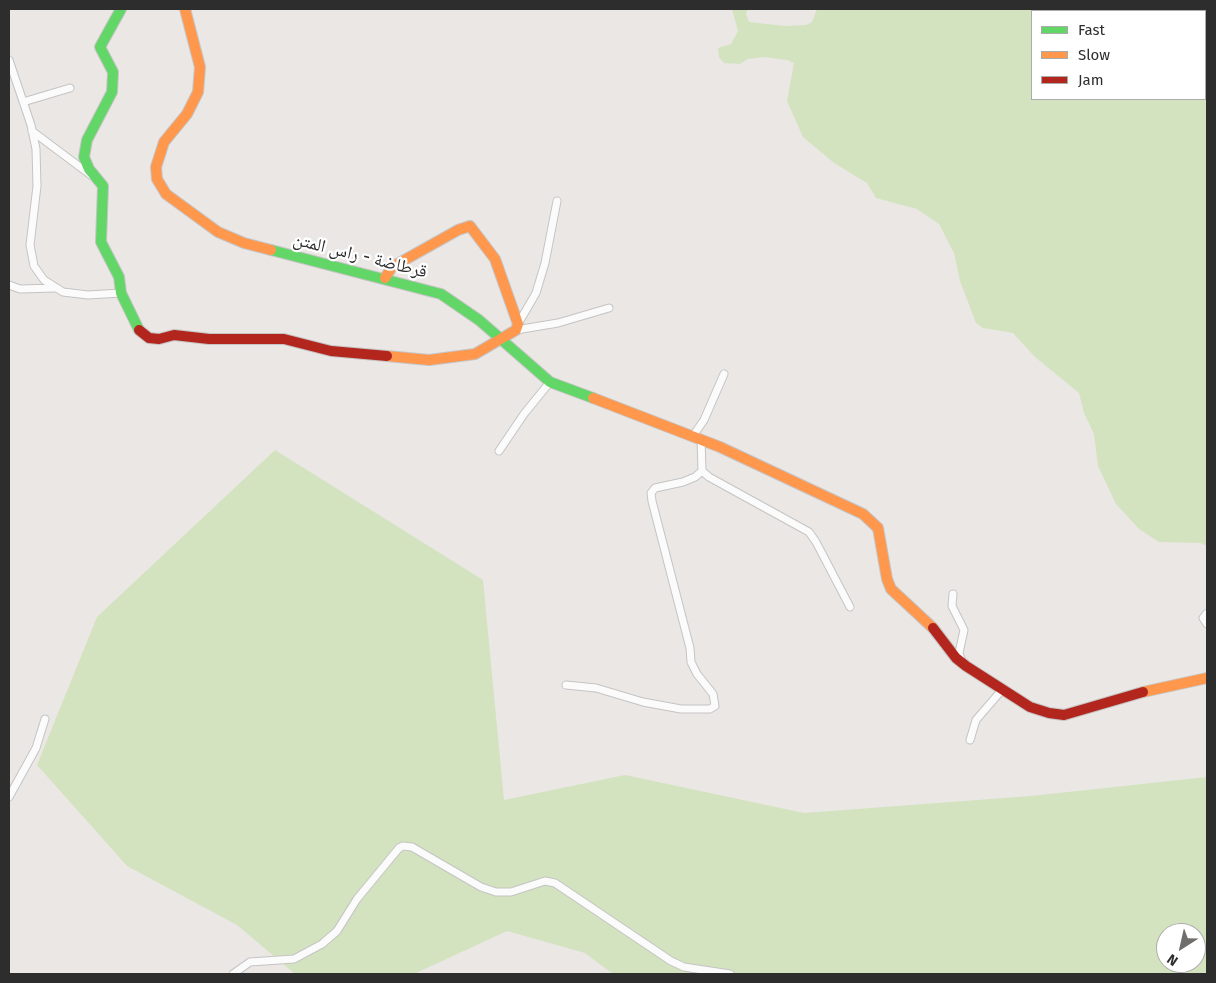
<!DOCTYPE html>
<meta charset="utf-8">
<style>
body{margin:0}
#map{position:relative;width:1216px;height:983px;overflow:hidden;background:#eae7e4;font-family:"Fira Sans",sans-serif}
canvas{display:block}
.frame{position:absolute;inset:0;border:10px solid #2d2d2d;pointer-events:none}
.legend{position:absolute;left:1031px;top:10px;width:175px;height:90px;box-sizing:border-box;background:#fff;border:1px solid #ababab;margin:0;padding:6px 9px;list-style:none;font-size:15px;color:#2d2d2d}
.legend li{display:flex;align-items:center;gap:10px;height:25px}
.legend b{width:25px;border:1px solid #ababab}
.north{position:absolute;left:1156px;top:923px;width:50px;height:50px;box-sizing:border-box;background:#fff;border:1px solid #ababab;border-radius:50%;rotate:215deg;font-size:14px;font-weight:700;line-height:20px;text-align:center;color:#2d2d2d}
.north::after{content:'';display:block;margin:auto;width:18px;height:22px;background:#6f6e6d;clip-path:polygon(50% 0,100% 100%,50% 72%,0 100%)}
</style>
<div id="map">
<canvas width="1216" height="983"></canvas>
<div class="frame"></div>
<ul class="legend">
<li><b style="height:6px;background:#63d668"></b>Fast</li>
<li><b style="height:6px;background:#ff974d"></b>Slow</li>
<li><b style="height:6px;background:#b3261e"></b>Jam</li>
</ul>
<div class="north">N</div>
</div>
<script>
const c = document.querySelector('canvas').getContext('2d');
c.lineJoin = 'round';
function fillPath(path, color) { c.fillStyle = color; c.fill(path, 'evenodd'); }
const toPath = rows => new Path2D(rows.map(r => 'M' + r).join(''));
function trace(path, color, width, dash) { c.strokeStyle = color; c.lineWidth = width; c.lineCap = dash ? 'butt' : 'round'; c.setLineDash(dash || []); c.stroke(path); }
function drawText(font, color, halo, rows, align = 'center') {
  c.font = font + ' "Fira Sans","Noto Naskh Arabic",sans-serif'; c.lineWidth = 4.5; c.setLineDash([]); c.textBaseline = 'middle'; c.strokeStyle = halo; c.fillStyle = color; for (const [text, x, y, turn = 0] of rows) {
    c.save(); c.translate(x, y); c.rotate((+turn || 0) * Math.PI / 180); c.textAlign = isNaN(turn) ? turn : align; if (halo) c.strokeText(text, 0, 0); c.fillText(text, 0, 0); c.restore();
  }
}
fillPath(toPath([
 [732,9,748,9,746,14,749,22,785,26,806,25,812,22,817,9,1207,9,1207,546,1200,543,1159,542,1139,529,1116,504,1098,466,1094,434,1084,413,1079,393,1035,357,1013,333,983,328,976,323,960,281,954,253,939,224,917,209,876,198,867,183,834,163,803,137,787,101,794,63,787,60,763,57,748,59,740,64,724,63,719,57,718,48,731,44,738,31],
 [1205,11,1205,99,1032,99,1032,11],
 [275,450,483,580,504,800,625,775,804,813,1031,796,1207,777,1207,974,613,974,585,953,507,931,414,974,295,974,237,925,127,866,37,765,97,617],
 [1166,933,1196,933,1196,963,1166,963]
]), '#d3e3bf');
const street = toPath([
 [9,60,31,125,36,149,37,186,30,245,34,266,44,280,63,292,88,295,121,293],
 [23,102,70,88],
 [32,131,92,176],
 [9,285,20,289,55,288],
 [518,324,536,293,545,263,557,201],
 [516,330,558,323,609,308],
 [693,436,704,420,724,374],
 [701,439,702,471,709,477,809,532,816,542,850,607],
 [499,451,524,414,550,382],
 [953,594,952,606,964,630,959,653,962,662],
 [1207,613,1203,618,1207,624],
 [566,685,596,688,643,702,681,709,710,709,715,706,713,694,697,674,691,662,690,648,652,501,651,493,655,488,683,482,695,477,702,471],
 [970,740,976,720,1001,691],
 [9,797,36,748,45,719],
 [233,974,250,962,294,959,322,944,337,931,357,899,399,848,403,846,412,847,481,887,496,892,511,892,545,881,555,883,671,961,684,967,730,974]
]);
const fast = toPath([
 [121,9,100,47,113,72,112,92,87,140,84,157,89,169,103,186,101,242,119,277,121,293,139,330],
 [271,250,441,294,479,320,550,382,593,398]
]);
const slow = toPath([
 [185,9,200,67,198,92,187,114,164,142,156,167,157,179,166,194,218,232,244,243,271,250],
 [385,278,392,267,458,230,470,226,495,259,518,324,516,330,475,354,429,360,387,356],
 [593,398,720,447,863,514,878,528,887,579,891,589,933,628],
 [1143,692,1207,678]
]);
const jam = toPath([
 [139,330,149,338,159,339,174,335,209,339,284,339,331,351,387,356],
 [933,628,956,658,966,666,1030,707,1049,713,1064,715,1143,692]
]);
trace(street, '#c5c4c4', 9);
trace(fast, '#c5c4c4', 12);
trace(slow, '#c5c4c4', 12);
trace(jam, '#c5c4c4', 12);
trace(street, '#fcfbfb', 7);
trace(fast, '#63d668', 10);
trace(slow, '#ff974d', 10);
trace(jam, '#b3261e', 10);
drawText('18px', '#2d2d2d', '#fff', [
 ["قرطاضة - راس المتن",360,256,14]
]);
</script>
